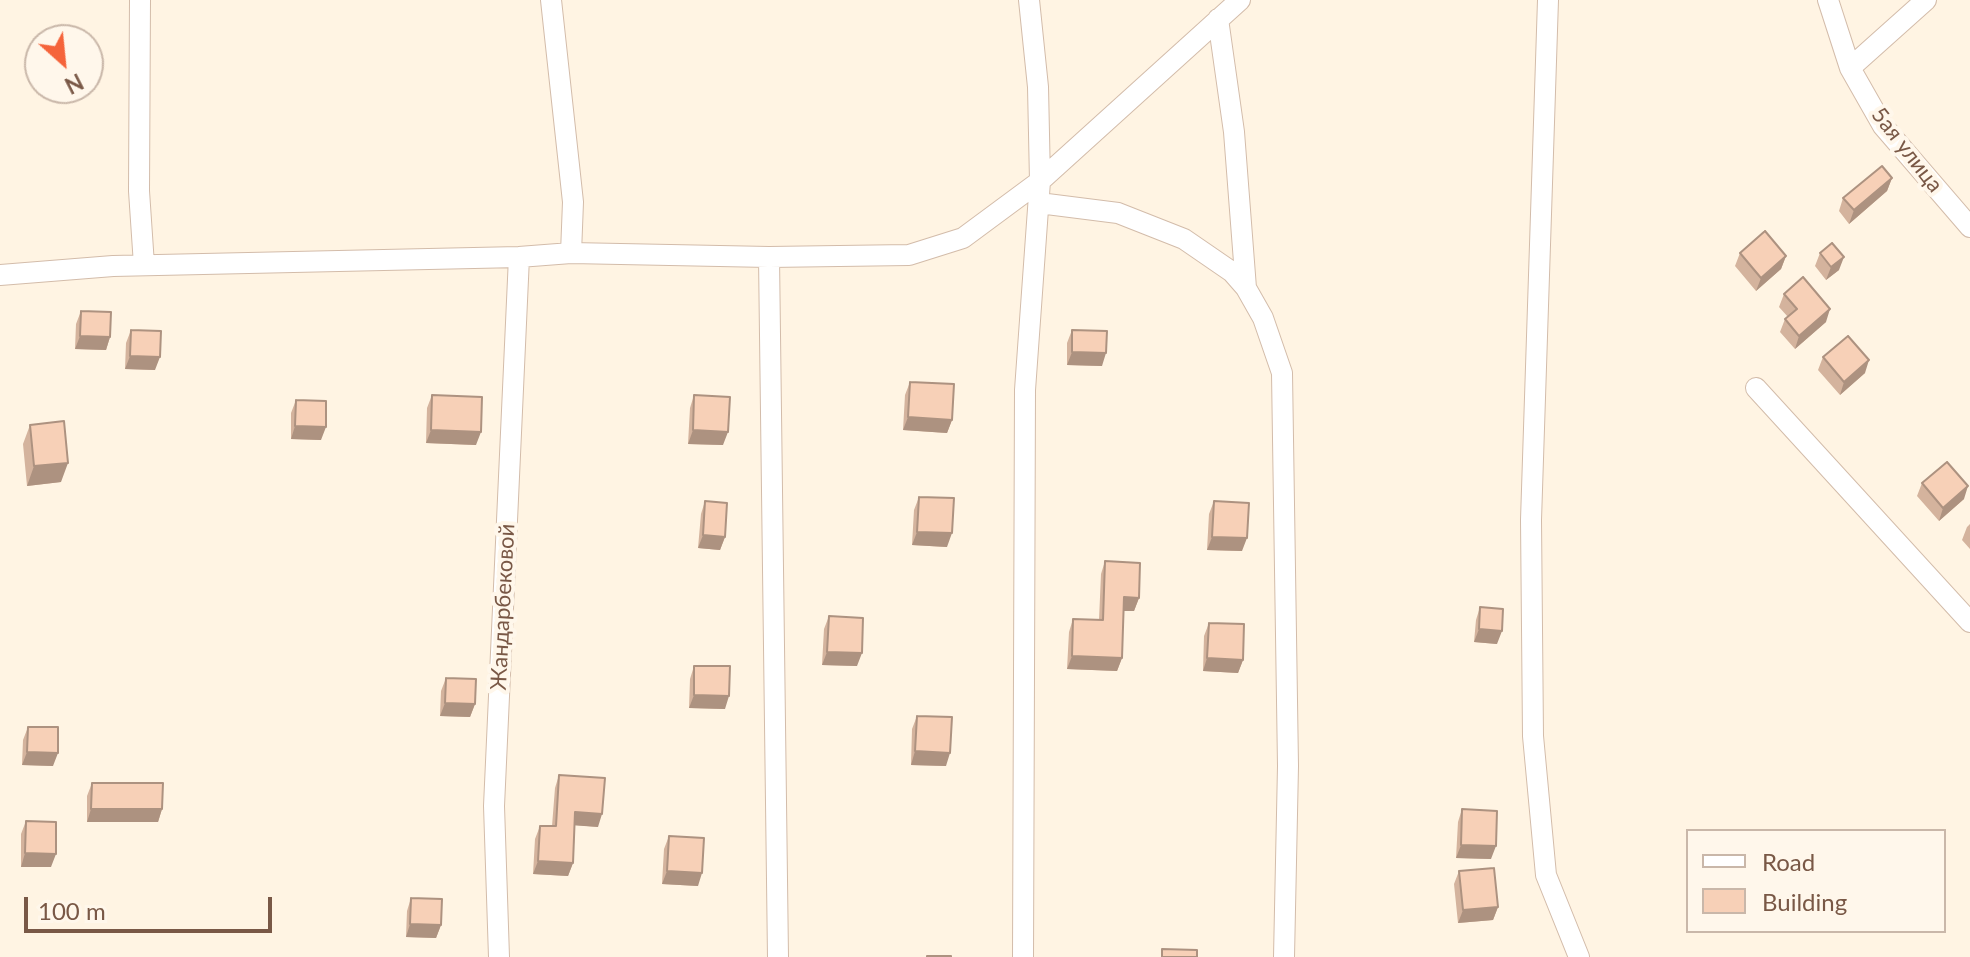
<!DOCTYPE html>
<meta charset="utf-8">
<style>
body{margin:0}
#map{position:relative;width:1970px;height:957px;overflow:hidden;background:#fff4e3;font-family:Lato,sans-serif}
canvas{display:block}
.legend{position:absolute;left:1686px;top:829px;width:260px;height:104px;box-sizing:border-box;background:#fff7eb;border:2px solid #c9b7a9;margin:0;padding:10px 14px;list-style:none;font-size:24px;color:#795846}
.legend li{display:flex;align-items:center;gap:16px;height:40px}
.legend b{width:40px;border:2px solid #c9b7a9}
.north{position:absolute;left:24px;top:24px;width:80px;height:80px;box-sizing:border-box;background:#fff7eb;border:2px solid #c9b7a9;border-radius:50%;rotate:153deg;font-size:22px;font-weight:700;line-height:32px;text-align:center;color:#795846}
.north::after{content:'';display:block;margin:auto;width:28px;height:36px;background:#f5643b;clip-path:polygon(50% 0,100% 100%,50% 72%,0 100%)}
.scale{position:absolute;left:24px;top:897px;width:248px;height:36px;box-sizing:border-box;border:4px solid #795846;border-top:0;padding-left:10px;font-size:24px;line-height:28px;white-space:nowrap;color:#795846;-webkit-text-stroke:6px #fff7eb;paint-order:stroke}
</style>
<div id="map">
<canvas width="1970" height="957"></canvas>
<ul class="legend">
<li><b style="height:10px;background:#fff"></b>Road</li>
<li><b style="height:22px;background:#f7d0b7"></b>Building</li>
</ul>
<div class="north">N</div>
<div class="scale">100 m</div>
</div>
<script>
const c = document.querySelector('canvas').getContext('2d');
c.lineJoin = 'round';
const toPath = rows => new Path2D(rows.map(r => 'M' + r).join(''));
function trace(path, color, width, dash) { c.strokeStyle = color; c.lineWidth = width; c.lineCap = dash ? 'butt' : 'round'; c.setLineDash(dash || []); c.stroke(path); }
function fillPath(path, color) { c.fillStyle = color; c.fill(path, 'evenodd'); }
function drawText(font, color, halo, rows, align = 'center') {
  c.font = font + ' Lato,sans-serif'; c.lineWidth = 8; c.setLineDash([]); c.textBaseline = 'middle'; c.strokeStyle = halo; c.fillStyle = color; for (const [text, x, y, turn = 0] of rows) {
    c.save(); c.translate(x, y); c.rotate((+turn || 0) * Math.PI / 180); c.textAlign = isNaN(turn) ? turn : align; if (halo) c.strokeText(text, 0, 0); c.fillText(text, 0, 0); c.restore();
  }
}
const street = toPath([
 [140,0,139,191,144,265],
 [551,0,573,202,571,253],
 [1548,0,1531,520,1533,736,1546,875,1579,957],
 [1828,0,1850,68,1883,126,1970,227],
 [1218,19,1234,132,1246,288],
 [1850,68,1926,0],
 [1039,203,1118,213,1184,239,1232,272,1246,288,1263,318,1282,373,1288,766,1284,957],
 [769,257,778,957],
 [0,275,113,266,519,257,571,253,769,257,909,255,963,238,1040,181,1240,0],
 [1756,388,1970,622],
 [499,957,494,806,519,257],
 [1023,957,1025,390,1040,181,1038,87,1029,0]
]);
trace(street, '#d3bcaa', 22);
trace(street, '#fff', 20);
fillPath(toPath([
 [1892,178,1887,191,1849,224,1839,211,1843,198],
 [1740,253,1786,256,1781,269,1756,291,1735,266],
 [1820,253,1839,270,1826,280,1815,266],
 [1784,294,1826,322,1795,349,1780,332,1785,319,1788,317,1779,307],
 [81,311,110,337,106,350,75,349,76,324],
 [131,330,155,370,125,369,126,343],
 [1072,330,1102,366,1067,365,1067,343],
 [1823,357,1865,373,1840,395,1818,370],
 [910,382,952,420,947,433,903,430,905,395],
 [432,395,476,445,426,443,427,408],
 [694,395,723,445,688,444,690,408],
 [296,400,321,440,291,439,291,413],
 [30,425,61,482,27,486,23,444],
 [1922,483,1964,499,1939,521,1917,496],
 [919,497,947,547,912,545,914,510],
 [705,501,725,537,720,550,698,548,701,514],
 [1214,501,1242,551,1207,550,1209,514],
 [1970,524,1970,549,1962,540,1967,527],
 [1105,561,1139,598,1134,611,1123,611,1122,658,1117,671,1067,669,1069,632,1073,619,1099,620,1101,574],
 [1480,607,1497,644,1474,642,1476,620],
 [829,616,857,666,822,665,824,629],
 [1209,623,1243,660,1238,673,1203,671,1204,636],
 [694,666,725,709,689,708,690,679],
 [446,678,475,704,470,717,440,716,441,691],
 [917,716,946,766,911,765,912,729],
 [28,727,53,766,22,765,23,740],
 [559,775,598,827,575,825,573,863,568,876,533,874,535,839,540,826,552,826,555,788],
 [92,783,162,809,158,822,87,822,87,796],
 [1462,809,1491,859,1456,858,1458,822],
 [26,821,51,867,21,867,21,834],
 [669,836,698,886,662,884,664,849],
 [1459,871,1498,907,1493,920,1458,923,1454,884],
 [411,898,441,925,436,938,406,937,407,911]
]), '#d4b39d');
fillPath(toPath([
 [1892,178,1887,191,1849,224,1854,210],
 [1786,256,1781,269,1756,291,1761,278],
 [1844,257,1839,270,1826,280,1831,267],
 [1830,309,1826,322,1795,349,1799,336],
 [80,336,110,337,106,350,75,349],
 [1072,352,1106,353,1102,366,1067,365],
 [130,356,160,357,155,370,125,369],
 [1869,360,1865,373,1840,395,1844,382],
 [908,417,952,420,947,433,903,430],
 [295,426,326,427,321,440,291,439],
 [431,430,481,432,476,445,426,443],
 [693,430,728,432,723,445,688,444],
 [68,463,61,482,27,486,34,466],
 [1968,486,1964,499,1939,521,1943,508],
 [917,532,952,533,947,547,912,545],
 [703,535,725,537,720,550,698,548],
 [1212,537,1247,538,1242,551,1207,550],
 [1124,597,1139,598,1134,611,1119,611],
 [1479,629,1502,631,1497,644,1474,642],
 [827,652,862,653,857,666,822,665],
 [1072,656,1122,658,1117,671,1067,669],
 [1207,658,1243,660,1238,673,1203,671],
 [694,695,729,696,725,709,689,708],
 [445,703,475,704,470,717,440,716],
 [915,751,950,753,946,766,911,765],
 [27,752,58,753,53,766,22,765],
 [91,809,162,809,158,822,87,822],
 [575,812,602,814,598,827,570,825],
 [1461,845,1496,846,1491,859,1456,858],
 [25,853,56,854,51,867,21,867],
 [538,861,573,863,568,876,533,874],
 [667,871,702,873,698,886,662,884],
 [1498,907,1493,920,1458,923,1463,910],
 [410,924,441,925,436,938,406,937]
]), '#ad9280');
const building = toPath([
 [1882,166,1892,178,1854,210,1843,198,1882,166],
 [1765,231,1786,256,1761,278,1740,253,1765,231],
 [1832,243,1844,257,1831,267,1820,253,1832,243],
 [1803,277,1830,309,1799,336,1785,319,1797,309,1784,294,1803,277],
 [81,311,111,312,110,337,80,336,81,311],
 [131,330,161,331,160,357,130,356,131,330],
 [1072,330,1107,331,1106,353,1072,352,1072,330],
 [1848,336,1869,360,1844,382,1823,357,1848,336],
 [910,382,954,384,952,420,908,417,910,382],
 [432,395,482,397,481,432,431,430,432,395],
 [694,395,730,397,728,432,693,430,694,395],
 [296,400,326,401,326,427,295,426,296,400],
 [64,421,68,463,34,466,30,425,64,421],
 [1947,462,1968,486,1943,508,1922,483,1947,462],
 [919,497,954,498,952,533,917,532,919,497],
 [705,501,727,503,725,537,703,535,705,501],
 [1214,501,1249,503,1247,538,1212,537,1214,501],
 [1105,561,1140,563,1139,598,1124,597,1122,658,1072,656,1073,619,1103,620,1105,561],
 [1480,607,1503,609,1502,631,1479,629,1480,607],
 [829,616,863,618,862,653,827,652,829,616],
 [1209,623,1244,624,1243,660,1207,658,1209,623],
 [694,666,730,666,729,696,694,695,694,666],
 [446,678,476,679,475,704,445,703,446,678],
 [917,716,952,717,950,753,915,751,917,716],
 [28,727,58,727,58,753,27,752,28,727],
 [559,775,605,778,602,814,575,812,573,863,538,861,540,826,556,826,559,775],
 [92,783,163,783,162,809,91,809,92,783],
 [1462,809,1497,811,1496,846,1461,845,1462,809],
 [26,821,56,822,56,854,25,853,26,821],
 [669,836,704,838,702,873,667,871,669,836],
 [1494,868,1498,907,1463,910,1459,871,1494,868],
 [411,898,442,899,441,925,410,924,411,898],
 [1162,949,1197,950,1197,957,1162,957,1162,949],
 [927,956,951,956,951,957,927,957,927,956]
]);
fillPath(building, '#f7d0b7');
trace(building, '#ad9280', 2);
drawText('22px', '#795846', '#fff7eb', [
 ["5ая улица",1907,150,52],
 ["Жандарбековой",503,607,-87]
]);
</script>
